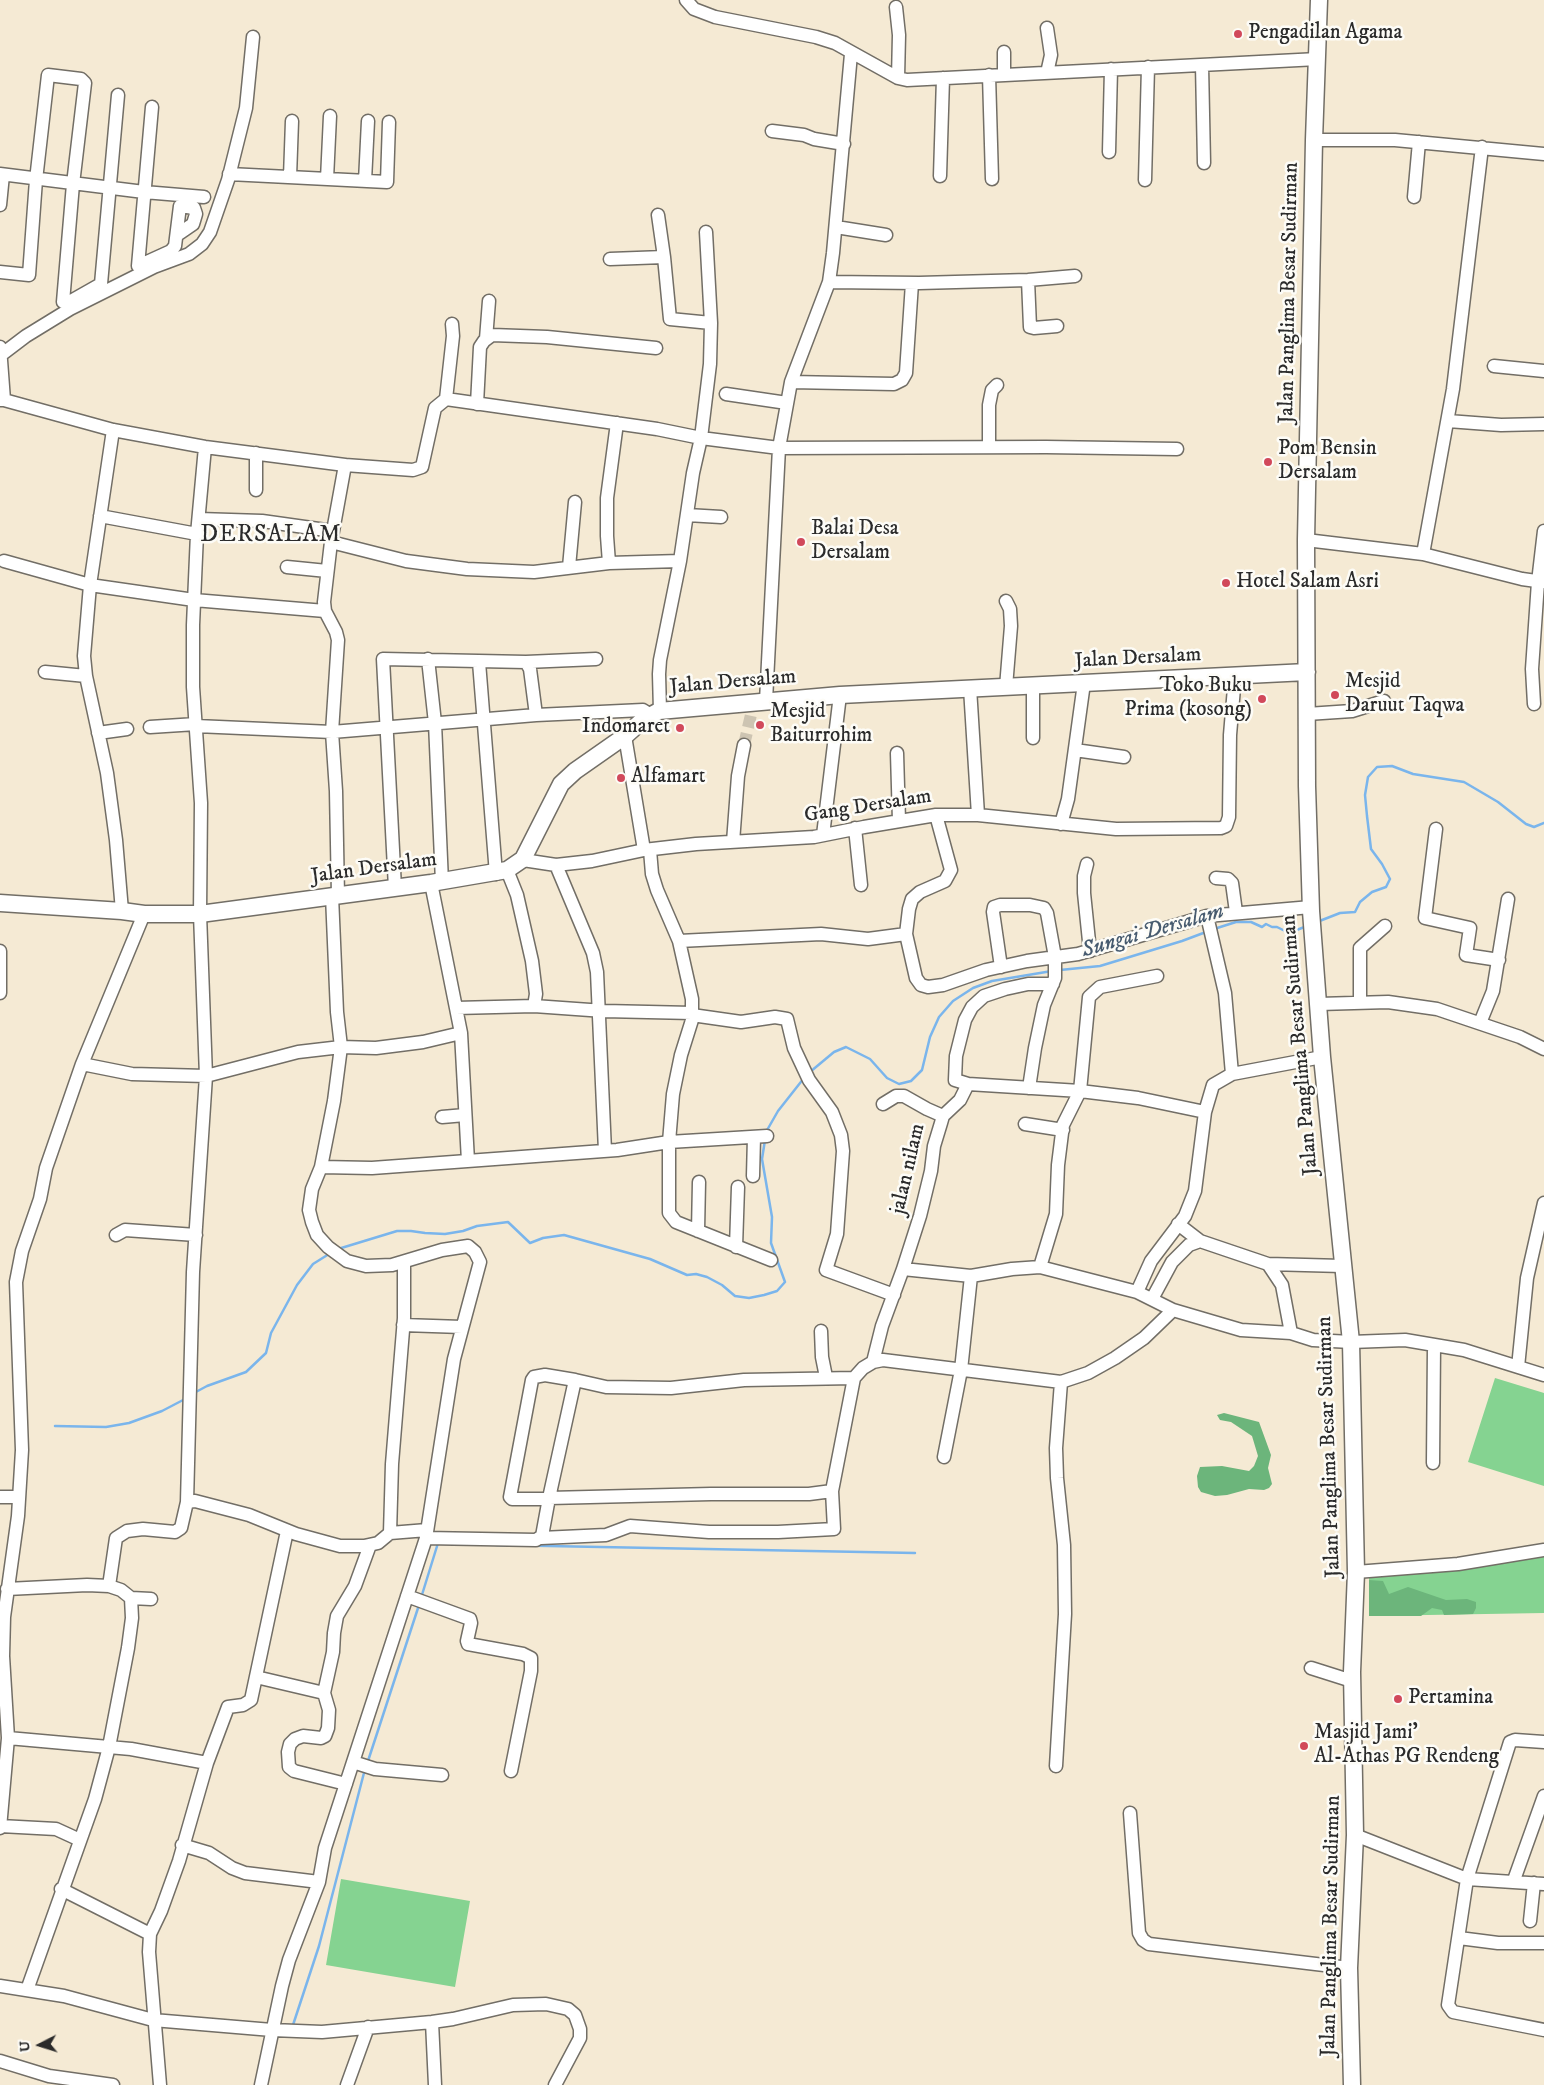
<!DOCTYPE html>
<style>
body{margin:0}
#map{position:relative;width:1544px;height:2085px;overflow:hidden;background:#f5ead4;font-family:"IM FELL DW Pica",serif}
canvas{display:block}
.north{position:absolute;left:15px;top:2020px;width:50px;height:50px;-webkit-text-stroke:4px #fdfcf7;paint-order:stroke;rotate:265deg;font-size:14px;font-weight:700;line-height:20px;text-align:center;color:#2b2b2b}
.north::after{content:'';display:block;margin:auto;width:18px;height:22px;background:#2b2b2b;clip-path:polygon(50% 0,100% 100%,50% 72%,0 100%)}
</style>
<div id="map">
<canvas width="1544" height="2085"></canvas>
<div class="north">U</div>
</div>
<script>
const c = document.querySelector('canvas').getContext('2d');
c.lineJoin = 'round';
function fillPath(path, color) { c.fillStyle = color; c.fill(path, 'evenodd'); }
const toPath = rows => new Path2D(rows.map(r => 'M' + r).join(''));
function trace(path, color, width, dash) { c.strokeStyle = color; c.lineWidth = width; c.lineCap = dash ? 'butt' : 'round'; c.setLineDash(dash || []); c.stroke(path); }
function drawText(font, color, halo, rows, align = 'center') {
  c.font = font + ' "IM FELL DW Pica",serif'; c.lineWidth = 5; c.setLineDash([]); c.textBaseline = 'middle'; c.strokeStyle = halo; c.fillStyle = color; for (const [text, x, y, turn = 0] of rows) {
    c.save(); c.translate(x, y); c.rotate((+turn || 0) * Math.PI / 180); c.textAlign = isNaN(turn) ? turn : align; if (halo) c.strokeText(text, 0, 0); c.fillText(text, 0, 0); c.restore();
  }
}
fillPath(toPath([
 [1495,1378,1544,1393,1544,1486,1468,1462],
 [1544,1550,1544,1613,1369,1616,1369,1571],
 [341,1879,470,1901,455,1987,326,1965]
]), '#85d391');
fillPath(toPath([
 [1224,1413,1259,1422,1271,1455,1268,1468,1272,1484,1269,1488,1264,1490,1249,1489,1227,1495,1215,1496,1201,1492,1198,1487,1197,1476,1200,1467,1222,1466,1249,1471,1254,1466,1258,1456,1252,1436,1231,1422,1220,1420,1217,1415],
 [1369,1580,1383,1581,1389,1594,1408,1587,1446,1600,1467,1599,1476,1602,1476,1608,1473,1614,1444,1615,1442,1610,1432,1608,1421,1616,1369,1616]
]), '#6cb57b');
trace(toPath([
 [1317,922,1340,913,1355,912,1360,902,1372,892,1386,887,1390,879,1382,864,1371,849,1367,816,1365,795,1368,777,1377,767,1392,766,1413,774,1464,782,1498,802,1526,824,1534,827,1544,823],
 [1214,929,1236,922,1251,922,1262,927,1266,924,1272,927,1277,927,1289,933,1307,926],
 [1060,970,1100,966,1182,941,1206,932],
 [810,1072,834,1052,846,1047,870,1059,887,1078,899,1084,911,1081,922,1070,930,1037,939,1017,953,1001,973,988,992,981,1052,971],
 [766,1132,778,1111,804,1078],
 [338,1249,397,1231,411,1231,425,1233,445,1234,463,1231,477,1226,508,1222,530,1243,543,1238,564,1235,650,1259,687,1275,696,1274,707,1277,722,1285,735,1296,749,1298,764,1295,777,1291,785,1282,771,1243,772,1217,762,1159,765,1140],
 [194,1393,207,1386,246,1372,266,1353,271,1333,297,1285,313,1264,329,1254],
 [55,1426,106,1427,129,1423,162,1411,185,1399],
 [496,1545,915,1553],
 [421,1598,438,1543],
 [368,1761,419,1605],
 [293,2025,319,1946,365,1769]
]), '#7ab5ec', 2.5);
trace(toPath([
 [744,745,753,706]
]), '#cdc4b2', 12, [12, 6]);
const minor = toPath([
 [686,0,694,9,715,17,816,37,835,43,898,78,907,80,1318,59],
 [896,7,899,35,898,78],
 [1004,52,1004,75],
 [1202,65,1204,163],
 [1047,73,1051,55,1047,28],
 [989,75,992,179],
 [152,107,138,266,171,251,175,246,180,206,194,208,196,214,193,224,177,235],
 [772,131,804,135,814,139,844,144],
 [1314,140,1395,140,1544,154],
 [1109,152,1111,69],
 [0,174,144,192,204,197],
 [229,174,387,182,389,122],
 [940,176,943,78],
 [290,177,292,121],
 [327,179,330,116],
 [1145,180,1148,67],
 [365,181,368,121],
 [1414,197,1419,142],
 [0,205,3,175],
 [658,215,664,257],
 [836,227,886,235],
 [610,259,664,257,670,319,711,323],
 [0,272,29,275,36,180,48,75,81,79,85,83,73,184,63,302,71,301,101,284,118,95],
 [1028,280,1030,327,1034,328,1057,326],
 [829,282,919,283,1028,280,1075,276],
 [486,339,489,301],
 [0,347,4,400,0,400],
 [1,355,26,336,70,309,154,267,189,254,202,244,210,232,228,180,246,108,253,37],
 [1494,366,1544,371],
 [791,382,894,384,902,380,906,373,912,283],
 [726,394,787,403],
 [446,399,453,336,452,324],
 [4,400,113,430,205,447,345,465,413,470,422,467,435,408,446,399,657,429,701,438,779,448,1046,447,1177,449],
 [477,404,480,347,484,341,492,335,547,337,656,348],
 [1448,421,1501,425,1544,424],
 [113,430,90,585,84,656,86,676,107,773,116,840,122,911],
 [989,447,989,405,992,390,997,385],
 [256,490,256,453],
 [687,515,721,517],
 [100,516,197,534],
 [199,519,262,521,333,531],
 [1306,540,1423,554,1522,579,1544,582],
 [331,542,406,561,467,569,534,572,609,563,680,561],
 [1423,554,1453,389,1482,147],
 [4,561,90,585,194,600,325,611],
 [609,563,607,536,607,498,617,423],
 [287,567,327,571],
 [569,567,575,502],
 [428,659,435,723,442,882],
 [479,662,496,874],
 [526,662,596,659],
 [45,672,86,676],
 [1006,687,1011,626,1010,609,1006,601],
 [970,688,978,815],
 [766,701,779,448,791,382,829,282,833,253,851,54],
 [1534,704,1532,669,1538,582,1544,531],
 [660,711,659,674,660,660,680,561,693,473,701,438,710,364,711,323,706,232],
 [1307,714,1352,711,1384,701],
 [196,726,332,732,536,715,643,710,651,715],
 [150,727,196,724],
 [98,733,127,729],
 [625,736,644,850],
 [1033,738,1033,685],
 [1075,750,1124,757],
 [897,753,899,821],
 [936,815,951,870,945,881,920,892,912,899,909,909,906,934,916,978,921,985,928,987,943,985,986,970,1027,961,1078,954,1207,916,1311,907],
 [1061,824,1068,799,1084,683],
 [855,828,861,885],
 [1436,829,1425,918,1470,928,1466,955,1499,960],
 [823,835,840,695],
 [733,842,738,776,744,745],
 [523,860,556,865,592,861,644,850,696,844,814,837,864,827,936,815,978,815,1116,829,1221,828,1226,826,1229,817,1230,735,1235,676],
 [1087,864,1084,876,1084,893,1090,951],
 [556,865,593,953,597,972,605,1151],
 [1216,878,1228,879,1232,883,1236,912],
 [395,888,383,659,526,662,530,669,536,715],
 [332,896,337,1012,341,1047,334,1101,321,1167,312,1189,309,1210,312,1222,317,1235,328,1247,347,1261,366,1266,392,1265,442,1250,468,1246,475,1252,480,1262,454,1359,426,1538],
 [338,896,336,791,332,732,338,640,336,632,325,611,324,602,331,542,345,465],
 [1207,916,1225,993,1232,1074],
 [679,941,821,934,868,939,906,934],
 [0,951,0,993],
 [1001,967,993,912,994,907,1000,905,1030,905,1044,908,1047,913,1055,957,1055,978,1044,1005,1035,1048,1029,1088],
 [1360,1002,1360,948,1385,926],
 [1319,1004,1388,1002,1437,1009,1520,1037,1544,1049],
 [534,1006,604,1011,692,1013],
 [456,1008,534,1006,536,994,532,961,517,895,507,870],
 [692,1015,741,1022,775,1017,787,1019,794,1048,809,1080,832,1112,841,1135,843,1151,837,1234,826,1270,894,1295],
 [1480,1023,1493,991,1508,899],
 [461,1033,468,1161],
 [82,1064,132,1074,206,1076,298,1052,341,1047,376,1048,423,1042,461,1033,431,883],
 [968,1084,1080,1091,1138,1098,1205,1112],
 [883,1104,896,1096,904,1096,927,1109,943,1116],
 [442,1117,465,1115],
 [1025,1124,1063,1130],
 [767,1136,669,1142,669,1213,676,1222,771,1260],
 [321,1167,372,1168,617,1150,669,1142,673,1094,681,1055,692,1020,692,999,679,941,657,890,652,874,650,850],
 [753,1176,754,1137],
 [1178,1224,1200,1241],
 [698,1231,699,1182],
 [116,1235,125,1230,196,1235],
 [736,1247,738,1187],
 [1268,1264,1282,1285,1291,1333],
 [1040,1267,1056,1214,1058,1165,1063,1125,1080,1091,1089,997,1100,987,1157,976],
 [903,1269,920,1216,931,1171,934,1146,941,1123,943,1116,960,1100,968,1084,955,1080,956,1056,965,1020,972,1007,984,996,1005,989,1028,984,1053,984],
 [1152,1299,1172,1262,1189,1245,1200,1241,1268,1264,1342,1266],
 [1173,1310,1137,1292,1151,1261,1185,1216,1195,1191,1205,1112,1213,1085,1232,1074,1322,1057],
 [403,1325,462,1327],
 [821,1331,822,1357,826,1377],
 [873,1362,882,1326,903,1269,971,1276,1012,1269,1040,1267,1137,1292],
 [1518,1367,1527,1278,1544,1203],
 [944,1457,961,1370,971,1276],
 [1433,1463,1434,1346],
 [0,1497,19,1497],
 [549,1498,575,1380,606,1387,671,1388,744,1380,854,1378],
 [549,1499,512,1499,510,1497,532,1380,534,1377,545,1375,575,1380],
 [187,1502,193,1272,206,1076,200,914,201,803,193,687,193,625,197,534,205,447],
 [390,1533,392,1464,404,1318,404,1262],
 [541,1538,606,1535,630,1526,709,1532,778,1532,834,1529,832,1491],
 [1356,1572,1458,1564,1544,1550],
 [109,1586,116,1538,127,1531,143,1529,175,1532,181,1528,187,1502,195,1501,249,1515,296,1534,340,1546,364,1546,378,1543,390,1533,427,1530],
 [7,1589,87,1585,109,1586,121,1590,131,1598,132,1618,128,1648,109,1747,95,1799,27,1990],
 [407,1596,470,1619,471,1623,467,1641,468,1644,523,1654,531,1658,531,1671,511,1771],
 [131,1598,151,1599],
 [1311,1668,1352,1681],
 [256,1677,324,1693,329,1710,328,1728,325,1736,321,1738,303,1736,295,1739,290,1744,288,1752,289,1767,294,1771,346,1784],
 [324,1693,333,1652,334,1633,337,1616,355,1586,370,1545],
 [8,1738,131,1749,207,1763],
 [1544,1742,1515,1740,1510,1742,1467,1879,1448,2005,1453,2012,1544,2030],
 [353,1762,375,1769,442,1775],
 [1056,1766,1065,1614,1064,1545,1057,1478,1056,1448,1061,1382],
 [1130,1813,1139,1933,1143,1940,1149,1944,1349,1968],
 [0,1826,56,1829,80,1840],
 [0,1828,8,1738,3,1656,4,1617,18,1516,22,1450,16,1282,22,1251,40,1199,46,1168,82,1064,144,914],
 [1355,1835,1467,1879,1544,1884],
 [182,1845,209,1853,232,1868,245,1873,319,1882],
 [1514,1880,1544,1796],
 [61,1889,150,1934],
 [1530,1921,1534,1883],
 [1459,1938,1498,1943,1544,1943],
 [0,1986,64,1996,153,2020,272,2030,322,2032,432,2022,453,2019,513,2005,546,2004,568,2009,575,2015,580,2029,580,2038,555,2085],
 [432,2022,435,2085],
 [0,2061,49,2076,113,2085],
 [160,2085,149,1952,150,1934,161,1911,179,1861,207,1763,228,1707,243,1705,251,1700,287,1531],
 [261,2085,282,1986,289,1960,319,1882,325,1848,426,1538,536,1540,542,1536,549,1498,711,1494,809,1494,832,1491,854,1378,863,1368,873,1362,883,1360,1061,1382,1088,1373,1115,1358,1144,1338,1173,1310,1241,1330,1291,1333,1313,1340,1351,1342,1405,1340,1464,1350,1544,1375],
 [347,2085,368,2027]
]);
const major = toPath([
 [1319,0,1314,140,1306,540,1307,786,1311,911,1322,1057,1351,1342,1356,1572,1352,1672,1355,1835,1349,1968,1352,2085],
 [0,903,122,911,144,914,200,914,431,883,507,870,523,859,561,784,575,771,625,736,644,719,659,711,840,695,1307,672]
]);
trace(minor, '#726e66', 15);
trace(major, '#726e66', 19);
trace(minor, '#fff', 12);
trace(major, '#fff', 16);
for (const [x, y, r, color] of [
 [1238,34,5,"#d1495b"],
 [1268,462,5,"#d1495b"],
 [801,542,5,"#d1495b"],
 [1226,583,5,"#d1495b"],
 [1335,695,5,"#d1495b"],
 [1262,699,5,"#d1495b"],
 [760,725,5,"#d1495b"],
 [680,728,5,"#d1495b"],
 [621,778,5,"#d1495b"],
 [1398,1699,5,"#d1495b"],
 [1304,1746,5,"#d1495b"]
]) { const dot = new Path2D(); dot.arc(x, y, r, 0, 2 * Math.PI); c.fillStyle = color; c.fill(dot); trace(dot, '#fdfcf7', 2); }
drawText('21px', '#2b2b2b', '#fdfcf7', [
 ["Pengadilan Agama",1248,34],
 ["Pom Bensin",1278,450],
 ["Dersalam",1278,474],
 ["Balai Desa",811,530],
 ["Dersalam",811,554],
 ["Hotel Salam Asri",1236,583],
 ["Mesjid",1345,683],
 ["Daruut Taqwa",1345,707],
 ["Toko Buku",1252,687,"right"],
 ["Prima (kosong)",1252,711,"right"],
 ["Mesjid",770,713],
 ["Baiturrohim",770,737],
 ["Indomaret",670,728,"right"],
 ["Alfamart",631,778],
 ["Pertamina",1408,1699],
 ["Masjid Jami'",1314,1734],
 ["Al-Athas PG Rendeng",1314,1758]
], 'left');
drawText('21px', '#2b2b2b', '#fdfcf7', [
 ["Jalan Panglima Besar Sudirman",1290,293,-89],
 ["Jalan Dersalam",1138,659,-3],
 ["Jalan Dersalam",733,683,-5],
 ["Gang Dersalam",868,807,-9],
 ["Jalan Dersalam",374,869,-8],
 ["Jalan Panglima Besar Sudirman",1301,1045,-95],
 ["jalan nilam",909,1169,-77],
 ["Jalan Panglima Besar Sudirman",1330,1447,-92],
 ["Jalan Panglima Besar Sudirman",1332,1926,-89]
]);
drawText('italic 22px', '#475b6f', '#fdfcf7', [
 ["Sungai Dersalam",1153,932,-16]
]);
c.letterSpacing = '1px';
drawText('24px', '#2b2b2b', '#fdfcf7', [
 ["DERSALAM",271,536]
]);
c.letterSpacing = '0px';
</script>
